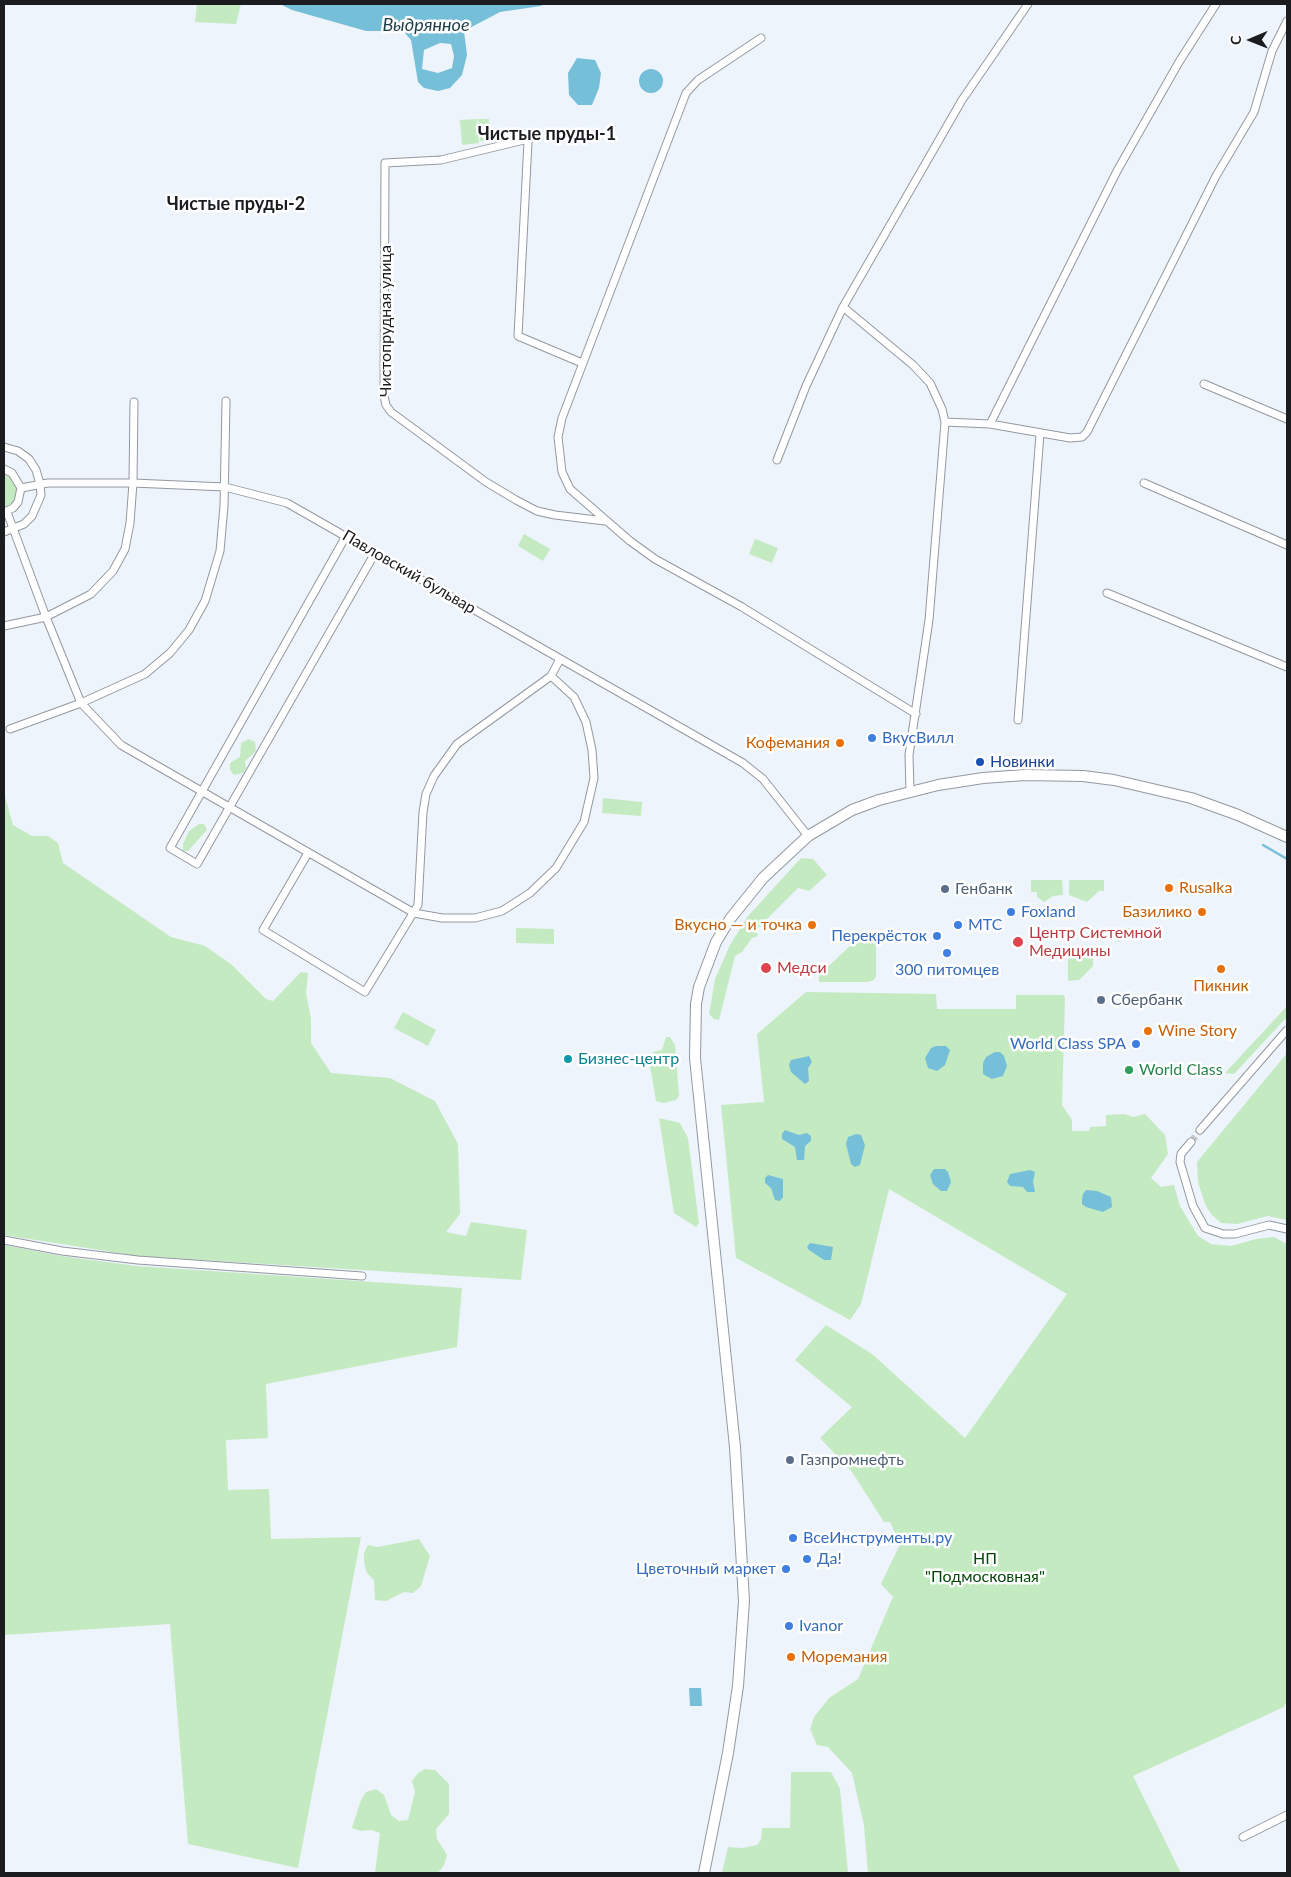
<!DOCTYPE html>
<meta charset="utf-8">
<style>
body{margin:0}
#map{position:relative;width:1291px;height:1877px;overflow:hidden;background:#eef4fc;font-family:Lato,sans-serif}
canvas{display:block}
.frame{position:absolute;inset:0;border:5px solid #1a1c1f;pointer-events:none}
.north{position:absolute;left:1226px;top:15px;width:50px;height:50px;-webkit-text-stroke:4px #fff;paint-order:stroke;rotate:269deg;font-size:14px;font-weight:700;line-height:20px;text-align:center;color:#1a1c1f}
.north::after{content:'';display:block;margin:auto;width:18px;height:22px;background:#1a1c1f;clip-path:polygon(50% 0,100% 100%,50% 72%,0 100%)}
</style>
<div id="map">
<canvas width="1291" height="1877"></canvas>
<div class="frame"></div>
<div class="north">С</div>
</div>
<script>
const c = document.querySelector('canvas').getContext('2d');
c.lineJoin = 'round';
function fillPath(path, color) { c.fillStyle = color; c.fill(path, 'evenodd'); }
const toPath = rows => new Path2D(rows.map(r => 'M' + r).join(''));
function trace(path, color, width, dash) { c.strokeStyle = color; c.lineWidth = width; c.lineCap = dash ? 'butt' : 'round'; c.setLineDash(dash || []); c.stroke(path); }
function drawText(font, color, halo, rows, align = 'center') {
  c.font = font + ' Lato,sans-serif'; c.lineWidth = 5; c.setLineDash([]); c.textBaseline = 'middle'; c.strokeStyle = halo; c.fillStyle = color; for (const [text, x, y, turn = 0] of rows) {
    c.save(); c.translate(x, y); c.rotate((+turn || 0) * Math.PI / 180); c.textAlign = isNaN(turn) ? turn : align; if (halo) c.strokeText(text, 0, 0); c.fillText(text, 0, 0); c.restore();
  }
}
fillPath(toPath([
 [197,4,241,4,236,24,195,22],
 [477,119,479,143,462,145,460,120],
 [489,119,490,140,480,141,478,119],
 [4,473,13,478,17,492,14,501,4,508],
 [524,534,550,549,543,561,518,546],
 [755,539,778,548,772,563,749,554],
 [249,739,255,742,256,751,245,761,246,768,243,773,234,775,230,770,230,763,240,757,241,743],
 [4,793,13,825,32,836,48,836,58,843,63,863,171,937,205,946,232,965,266,999,273,1001,301,972,308,973,306,993,311,1019,311,1043,331,1073,390,1078,435,1101,458,1144,460,1214,446,1232,466,1236,471,1222,527,1230,521,1280,138,1256,4,1235],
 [603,798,642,802,641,816,602,813],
 [199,824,204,824,207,830,188,851,183,851,183,844,189,831],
 [801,858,813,859,827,875,809,891,798,888,756,930,758,936,752,938,742,952,735,956,719,1020,714,1019,709,1014,715,979,730,945,748,916],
 [1031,880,1062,880,1063,895,1053,896,1044,902,1037,897,1037,892,1031,892],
 [1069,880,1104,880,1104,891,1099,891,1087,902,1069,895],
 [516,928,554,929,554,944,516,943],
 [1111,928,1134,928,1119,942,1113,938],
 [865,932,872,934,876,941,876,976,874,980,868,982,819,982,819,975],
 [1088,952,1093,959,1093,966,1079,980,1068,981,1068,959,1079,957],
 [806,992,936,994,937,1009,1016,1009,1016,995,1063,995,1065,998,1062,1105,1072,1120,1072,1131,1089,1131,1090,1127,1106,1126,1106,1115,1125,1114,1133,1117,1145,1114,1165,1135,1168,1154,1151,1178,1161,1187,1174,1185,1180,1206,1198,1236,1211,1244,1231,1246,1256,1239,1274,1237,1287,1244,1287,1700,1284,1707,1133,1776,1181,1873,868,1873,864,1825,852,1773,828,1747,817,1745,810,1729,814,1717,829,1698,858,1679,893,1597,881,1584,900,1544,890,1522,884,1522,852,1472,820,1438,852,1407,795,1360,826,1325,872,1354,965,1438,1067,1294,889,1189,861,1304,850,1320,736,1258,721,1105,764,1102,757,1034],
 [1287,1006,1287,1017,1234,1074,1225,1073],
 [403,1012,436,1030,428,1046,394,1028],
 [666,1037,670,1037,675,1045,679,1096,676,1100,663,1103,656,1101,650,1066,653,1052,662,1050],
 [1287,1053,1287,1220,1268,1216,1237,1224,1221,1223,1211,1214,1205,1204,1198,1182,1197,1162],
 [659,1118,680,1123,688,1138,699,1223,696,1227,674,1213],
 [4,1245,61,1256,137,1266,462,1288,457,1347,266,1384,268,1438,226,1440,228,1490,269,1489,271,1539,361,1537,298,1868,188,1844,170,1624,4,1635],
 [419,1539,430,1556,421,1586,413,1593,404,1592,386,1601,375,1600,374,1580,367,1573,364,1563,364,1553,368,1545,378,1547],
 [425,1769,435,1770,449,1784,449,1814,436,1829,437,1839,447,1855,444,1865,438,1873,375,1873,380,1833,371,1830,361,1831,352,1828,361,1800,366,1792,376,1789,384,1795,391,1815,399,1821,408,1820,415,1792,412,1781,418,1773],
 [791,1772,831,1772,840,1789,848,1873,722,1873,728,1847,743,1848,757,1845,761,1840,762,1828,790,1828]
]), '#c4eac2');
fillPath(toPath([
 [280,4,543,4,541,6,500,12,464,31,467,55,462,75,450,88,438,91,424,88,418,82,411,40,403,31,366,31,292,10],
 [440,43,451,44,454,56,452,68,438,73,422,69,424,50],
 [577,58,595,60,601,73,599,88,592,105,578,105,569,95,568,73],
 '639 81a12 12 0 1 1 24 0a12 12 0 1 1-24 0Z',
 [936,1046,946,1046,950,1050,945,1065,937,1071,928,1068,925,1058,931,1048],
 [995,1052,1000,1052,1004,1056,1007,1066,1003,1076,992,1079,983,1074,983,1063,986,1057],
 [809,1056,812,1062,808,1068,809,1081,805,1084,791,1072,789,1065,791,1060],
 [785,1130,799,1135,807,1133,811,1136,811,1141,805,1146,804,1160,797,1160,795,1147,782,1139,782,1134],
 [856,1134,861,1135,865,1145,860,1165,855,1167,851,1164,846,1144,848,1137],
 [934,1169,945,1169,948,1172,951,1182,947,1191,941,1191,933,1184,930,1175],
 [1030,1170,1035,1172,1033,1182,1035,1192,1027,1192,1023,1187,1010,1186,1007,1182,1010,1174],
 [768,1175,783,1179,783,1197,780,1201,775,1200,771,1188,765,1183,765,1178],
 [1086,1190,1097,1191,1111,1197,1112,1207,1103,1212,1086,1207,1082,1204,1082,1199,1083,1194],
 [810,1243,833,1247,831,1260,824,1260,809,1250,807,1247],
 [689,1688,701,1688,702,1706,690,1706]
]), '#76bfd8');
trace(toPath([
 [1263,845,1287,859]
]), '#76bfd8', 2.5);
trace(toPath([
 [1191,1142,1200,1130]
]), '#c4c9d0', 7, [7, 3.5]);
const minor = toPath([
 [761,38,698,80,686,93,562,418,558,437,562,472,570,489,630,541,655,559,742,607,916,714],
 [582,363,518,336,528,142,524,140,441,160,385,163,384,396,386,405,391,412,486,482,516,500,537,511,555,515,605,521],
 [1204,384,1287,419],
 [945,422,990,424,1070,438,1082,437,1087,432,1216,176,1254,112,1272,51,1287,21],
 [990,424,1117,171,1179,62,1216,4],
 [4,447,18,451,29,459,36,470,40,484,41,495,32,516,24,524,4,532],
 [777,460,806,386,843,307],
 [4,469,12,473,21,488,18,502,13,508,4,512],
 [1144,483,1287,545],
 [21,488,48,483,133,483,225,487,287,503,743,763,763,779,808,836],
 [7,512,46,617,81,703,121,745,414,913,442,918,475,918,502,911,530,893,556,868,584,822,594,778,592,750,586,722,574,697,551,676],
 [346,536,170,848,197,864,375,553],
 [1107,593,1287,667],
 [4,626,46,617,91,594,113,571,125,549,130,523,133,483,134,402],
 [1018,720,1040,434],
 [10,729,81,703,145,674,170,653,189,630,205,601,220,551,224,506,226,401],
 [910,791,909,755,929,620,945,422,942,409,930,383,913,365,843,307,962,100,1028,4],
 [308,853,263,930,365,992,418,905,423,812,426,794,434,776,457,744,551,676,560,659],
 [1200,1130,1287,1030],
 [1191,1142,1181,1154,1180,1162,1193,1206,1205,1228,1223,1234,1235,1234,1269,1225,1287,1229],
 [4,1240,62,1251,138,1260,362,1276],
 [1243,1837,1287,1815]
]);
const secondary = toPath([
 [704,1873,728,1753,738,1686,744,1601,735,1447,695,1058,696,1004,699,987,716,942,730,919,763,878,808,836,852,810,879,800,938,785,983,778,1025,775,1083,776,1114,780,1191,798,1238,815,1287,837]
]);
trace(minor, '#9398a0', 9);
trace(secondary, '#9398a0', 12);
trace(minor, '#fff', 7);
trace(secondary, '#fff', 10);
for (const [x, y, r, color] of [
 [872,738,5,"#3f7fe0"],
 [840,743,5,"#e8710a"],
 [980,762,5,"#1a4fb4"],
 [1169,888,5,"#e8710a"],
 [945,889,5,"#5c6f8a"],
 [1011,912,5,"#3f7fe0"],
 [1202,912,5,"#e8710a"],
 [812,925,5,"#e8710a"],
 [958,925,5,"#3f7fe0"],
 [937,936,5,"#3f7fe0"],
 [1018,942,6,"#e0444e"],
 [947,953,5,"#3f7fe0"],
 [766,968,6,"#e0444e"],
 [1221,969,5,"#e8710a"],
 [1101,1000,5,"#5c6f8a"],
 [1148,1031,5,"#e8710a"],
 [1136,1044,5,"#3f7fe0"],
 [568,1059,5,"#0f9aa8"],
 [1129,1070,5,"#2e9e5b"],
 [790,1460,5,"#5c6f8a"],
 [793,1538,5,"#3f7fe0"],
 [807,1559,5,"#3f7fe0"],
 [786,1569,5,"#3f7fe0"],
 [789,1626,5,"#3f7fe0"],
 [791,1657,5,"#e8710a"]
]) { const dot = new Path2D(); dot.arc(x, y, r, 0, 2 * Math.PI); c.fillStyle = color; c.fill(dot); trace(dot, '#fff', 2); }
drawText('16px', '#1a1c1f', '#fff', [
 ["Чистопрудная улица",386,321,-90],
 ["Павловский бульвар",409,572,30]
]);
drawText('16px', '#366cbe', '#fff', [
 ["ВкусВилл",882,738],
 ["Foxland",1021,912],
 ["МТС",968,925],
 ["Перекрёсток",927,936,"right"],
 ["300 питомцев",947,970,"center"],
 ["World Class SPA",1126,1044,"right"],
 ["ВсеИнструменты.ру",803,1538],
 ["Да!",817,1559],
 ["Цветочный маркет",776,1569,"right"],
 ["Ivanor",799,1626]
], 'left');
drawText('16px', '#c56008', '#fff', [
 ["Кофемания",830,743],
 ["Rusalka",1179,888,"left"],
 ["Базилико",1192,912],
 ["Вкусно — и точка",802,925],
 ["Пикник",1221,986,"center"],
 ["Wine Story",1158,1031,"left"],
 ["Моремания",801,1657,"left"]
], 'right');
drawText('16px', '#164399', '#fff', [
 ["Новинки",990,762]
], 'left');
drawText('16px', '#4e5e75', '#fff', [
 ["Генбанк",955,889],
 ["Сбербанк",1111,1000],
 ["Газпромнефть",800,1460]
], 'left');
drawText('16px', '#be3a42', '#fff', [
 ["Центр Системной",1029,933],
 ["Медицины",1029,951],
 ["Медси",777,968]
], 'left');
drawText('16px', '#0d838f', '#fff', [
 ["Бизнес-центр",578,1059]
], 'left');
drawText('16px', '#27864d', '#fff', [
 ["World Class",1139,1070]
], 'left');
drawText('16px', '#05490a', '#fff', [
 ["НП",985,1559],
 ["\"Подмосковная\"",985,1577]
]);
drawText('italic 18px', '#1c3f4a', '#fff', [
 ["Выдрянное",426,25]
]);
drawText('bold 18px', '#1a1c1f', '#fff', [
 ["Чистые пруды-1",547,134],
 ["Чистые пруды-2",236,204]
]);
</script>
